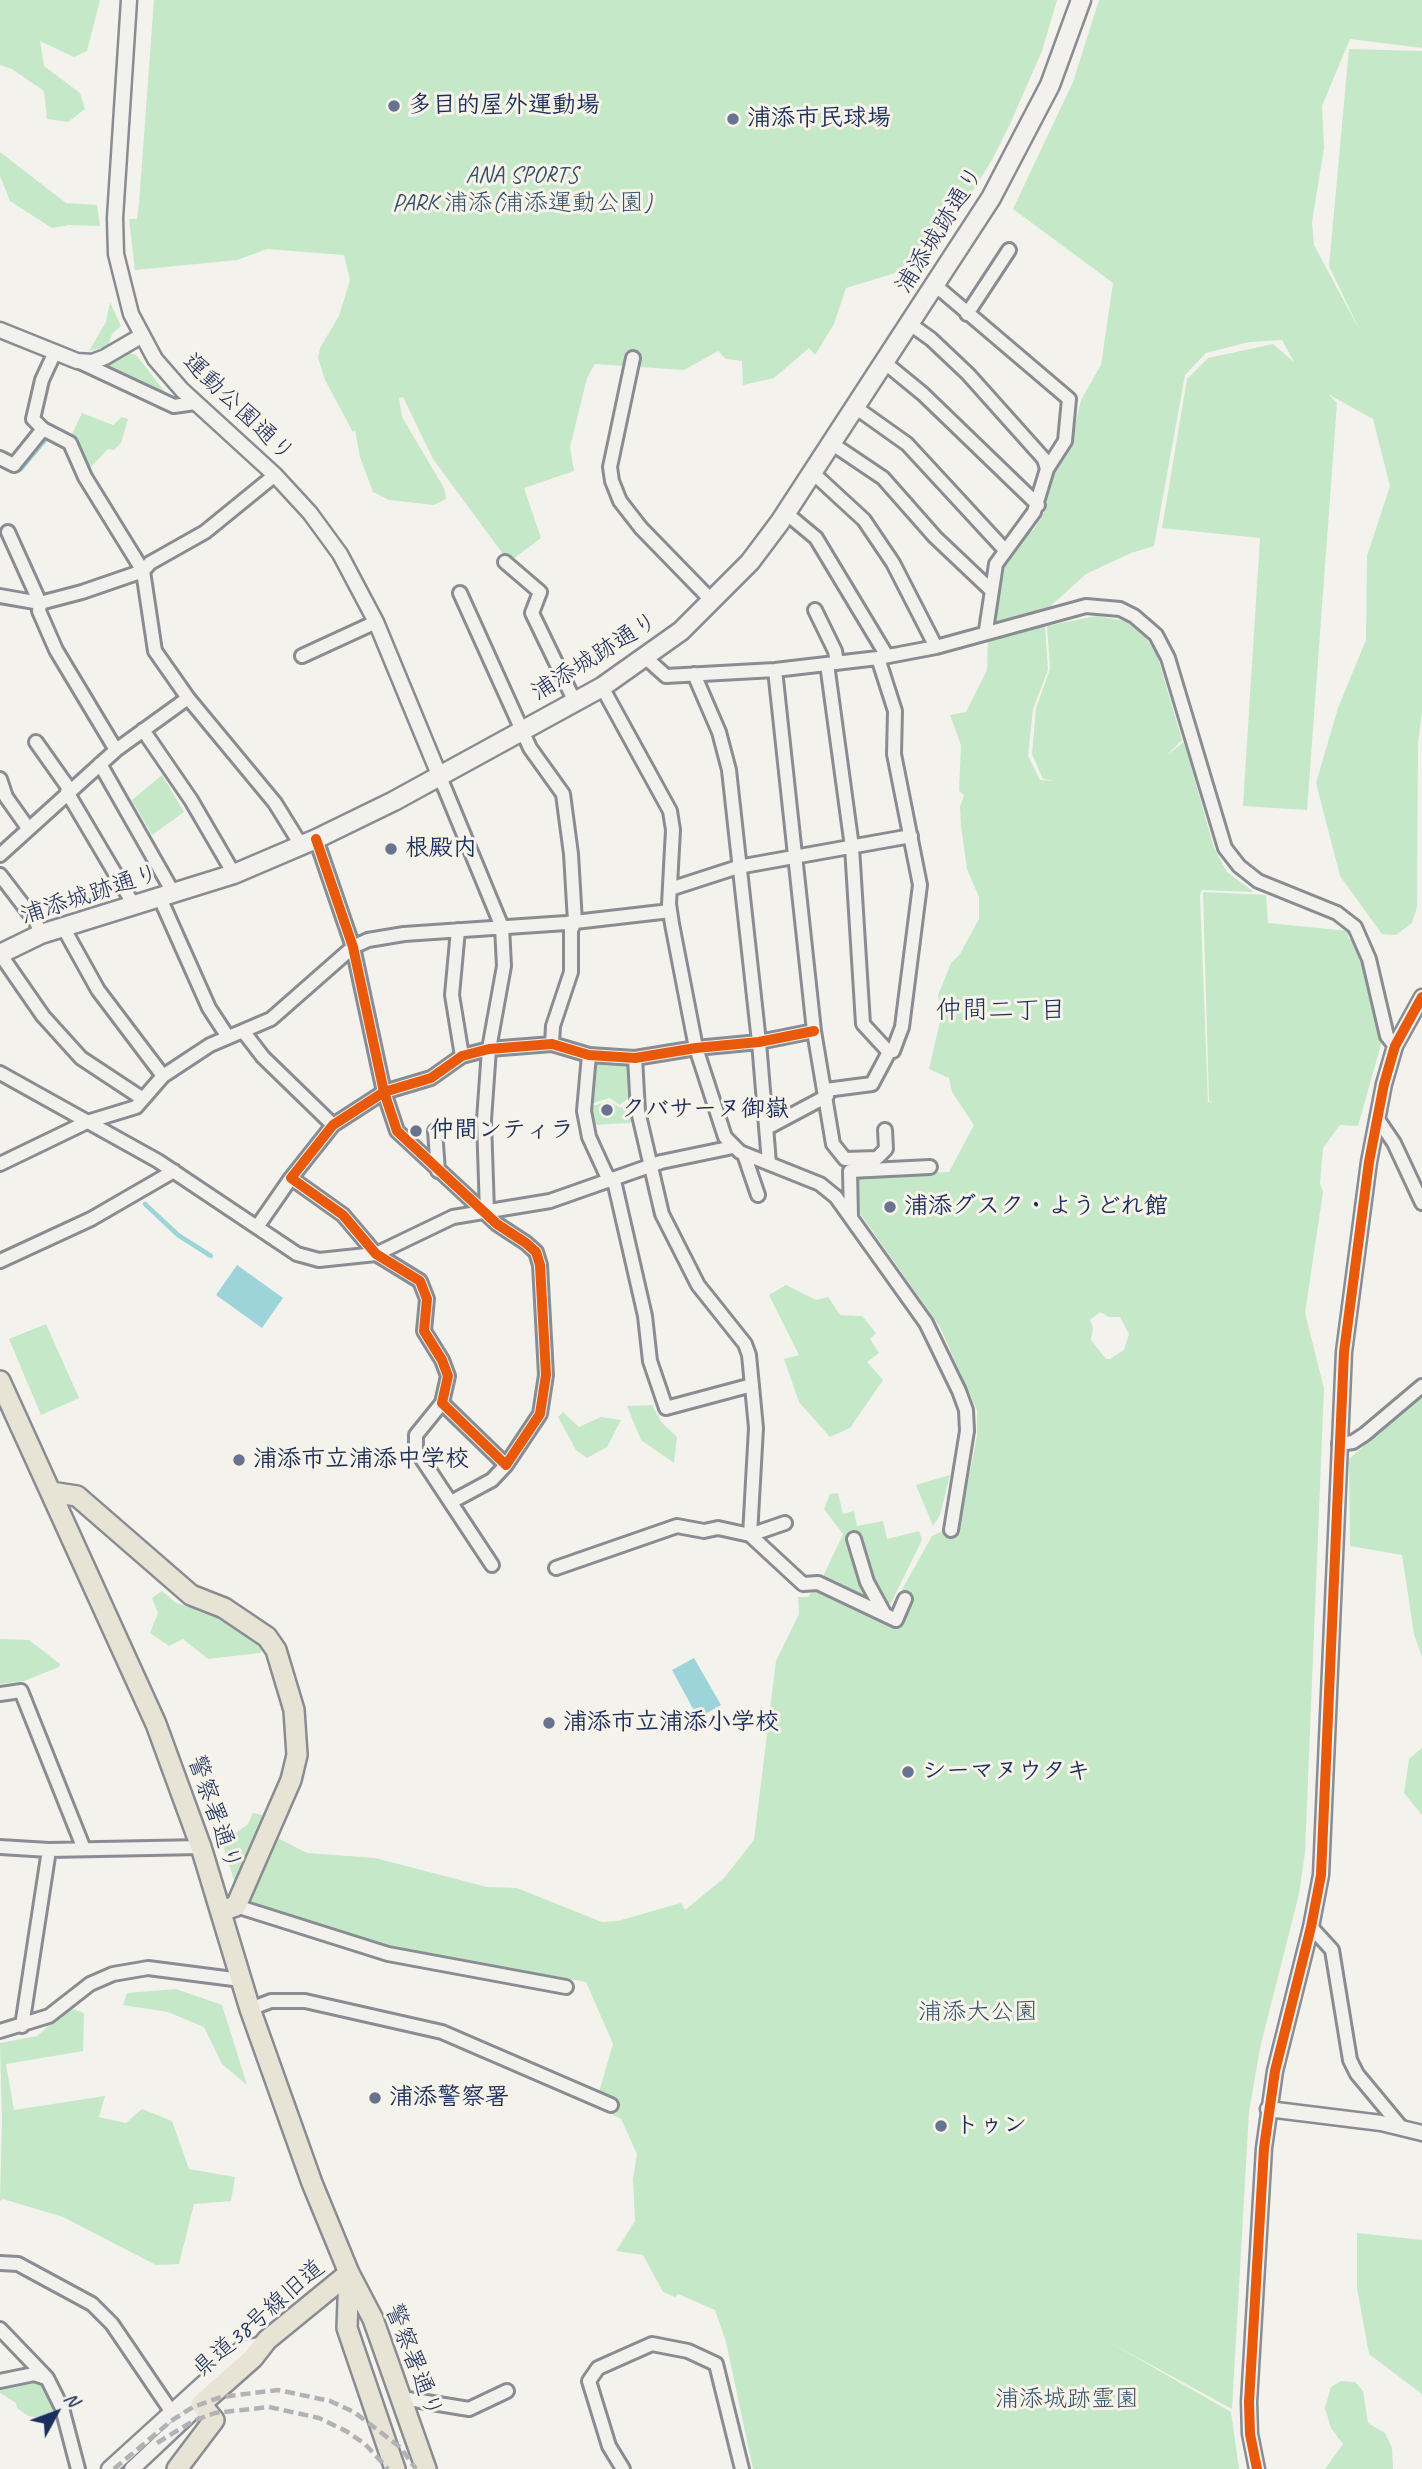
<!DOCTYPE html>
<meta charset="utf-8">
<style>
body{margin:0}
#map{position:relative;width:1422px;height:2469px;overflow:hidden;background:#f4f2ec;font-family:Caveat,sans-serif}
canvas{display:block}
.north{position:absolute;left:21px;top:2378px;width:70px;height:70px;-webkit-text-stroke:5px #f7f3e8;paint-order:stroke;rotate:49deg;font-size:19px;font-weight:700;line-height:28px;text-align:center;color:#1b2f5e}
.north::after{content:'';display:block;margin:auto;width:24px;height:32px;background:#1b2f5e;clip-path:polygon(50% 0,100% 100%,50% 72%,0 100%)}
</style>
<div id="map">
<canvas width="1422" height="2469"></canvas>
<div class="north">N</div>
</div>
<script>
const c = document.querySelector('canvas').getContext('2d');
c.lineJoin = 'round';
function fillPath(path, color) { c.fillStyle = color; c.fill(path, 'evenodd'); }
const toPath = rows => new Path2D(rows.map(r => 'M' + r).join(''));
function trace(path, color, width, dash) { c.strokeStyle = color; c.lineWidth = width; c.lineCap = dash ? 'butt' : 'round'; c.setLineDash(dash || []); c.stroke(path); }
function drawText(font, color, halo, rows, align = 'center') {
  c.font = font + ' Caveat,"Klee One",sans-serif'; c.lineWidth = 6; c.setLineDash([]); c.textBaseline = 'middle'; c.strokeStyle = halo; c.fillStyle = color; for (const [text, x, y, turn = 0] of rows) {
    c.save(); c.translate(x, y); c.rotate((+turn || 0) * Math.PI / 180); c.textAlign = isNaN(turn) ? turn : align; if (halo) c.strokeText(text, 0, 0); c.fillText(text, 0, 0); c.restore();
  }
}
fillPath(toPath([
 [0,0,100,0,87,51,74,57,40,41,44,66,80,93,85,109,68,122,47,119,44,91,12,69,0,65],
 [154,0,1057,0,1042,51,1010,124,992,160,928,263,846,288,834,324,815,355,809,348,774,378,743,385,742,361,726,359,718,351,684,370,595,364,587,378,570,447,574,471,524,488,541,538,509,562,433,459,403,397,399,398,402,417,444,488,446,499,434,505,389,500,373,492,360,457,355,430,353,432,325,380,318,358,320,348,339,316,350,280,344,255,267,249,237,260,135,270,129,219,137,219,139,203],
 [1099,0,1422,0,1422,48,1350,39,1322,106,1324,148,1312,222,1314,245,1361,333,1329,266,1349,49,1422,51,1422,712,1418,744,1417,907,1412,923,1396,935,1382,934,1340,876,1316,783,1338,708,1366,640,1367,556,1390,486,1373,419,1328,394,1337,403,1307,810,1243,806,1260,538,1162,528,1187,379,1208,358,1273,344,1294,362,1282,340,1249,342,1206,353,1185,375,1154,546,1131,553,1086,574,1044,612,1048,670,1033,709,1028,756,1040,780,1054,781,1043,779,1032,754,1036,708,1050,669,1047,626,1096,616,1126,621,1146,638,1157,655,1182,740,1166,756,1184,742,1214,848,1227,872,1254,892,1202,890,1200,895,1208,1102,1212,1102,1209,1101,1203,892,1266,895,1268,923,1348,931,1348,938,1354,941,1364,956,1383,1037,1358,1126,1340,1125,1323,1148,1320,1183,1323,1192,1305,1313,1324,1389,1305,1852,1299,1894,1260,2048,1249,2112,1232,2409,1109,2342,1231,2412,1239,2469,753,2469,726,2342,715,2310,678,2294,675,2297,663,2292,643,2255,616,2251,635,2221,633,2179,637,2154,621,2119,595,2106,613,2044,586,1982,374,1943,251,1902,237,1890,220,1835,233,1835,248,1824,253,1813,271,1817,264,1831,307,1853,375,1858,487,1887,517,1888,602,1922,618,1921,681,1903,685,1910,724,1878,754,1840,776,1661,799,1614,798,1597,808,1597,812,1591,824,1591,885,1620,932,1536,960,1523,977,1436,977,1410,940,1327,859,1212,858,1175,949,1172,974,1125,952,1092,949,1078,929,1069,942,1013,938,996,951,963,960,954,979,919,979,897,967,869,961,826,960,807,964,795,959,791,961,745,950,715,966,712,987,670,988,638,1006,563,1014,547,1034,529,1045,511,1050,480,1070,447,1081,400,1101,365,1113,283,1013,209,1073,82],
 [1100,1312,1109,1317,1120,1317,1129,1334,1124,1350,1110,1359,1106,1359,1091,1340,1093,1328,1090,1320],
 [0,152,66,203,97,205,100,226,69,225,52,228,10,201,0,176],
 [110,302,121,326,112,334,108,346,89,351,106,322],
 [130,353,136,355,166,393,163,395,108,373,109,364],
 [82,413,113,425,122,417,128,419,121,443,114,450,108,449,88,470,71,436],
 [162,775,184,812,152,835,132,800],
 [604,1062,626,1063,629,1067,631,1096,620,1105,609,1098,591,1104,595,1064],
 [632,1099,634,1120,630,1123,590,1125,590,1107,608,1101,621,1108],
 [786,1285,816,1300,828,1297,840,1315,862,1316,876,1333,870,1339,879,1353,867,1362,883,1380,850,1428,830,1437,799,1402,784,1359,799,1355,769,1295],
 [46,1324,79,1398,41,1415,9,1339],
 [1422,1396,1422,1657,1414,1634,1402,1555,1350,1546,1349,1459],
 [652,1405,662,1423,677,1437,674,1463,641,1440,627,1406],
 [563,1412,579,1427,601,1417,621,1420,607,1447,587,1458,576,1450,558,1417],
 [950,1475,940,1515,933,1526,916,1485],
 [838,1493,843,1514,854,1511,857,1526,883,1521,887,1539,919,1531,922,1540,891,1603,875,1605,821,1581,843,1534,824,1509,830,1494],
 [162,1591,176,1603,212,1614,263,1647,260,1653,208,1659,183,1639,169,1646,150,1633,158,1613,152,1598],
 [0,1639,29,1640,60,1664,59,1667,24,1681,0,1684],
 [1422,1748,1422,1815,1404,1793,1409,1759],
 [176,1989,222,2005,247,2085,222,2064,204,2027,168,2012,123,2005,127,1993],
 [70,2008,84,2013,83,2051,6,2064,14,2110,105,2096,99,2117,126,2123,142,2109,172,2121,189,2169,235,2177,231,2201,194,2204,179,2264,156,2265,63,2217,3,2199,0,2201,2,2121,0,2043,37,2036],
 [1357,2233,1422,2240,1422,2394,1369,2354,1357,2288],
 [1341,2381,1355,2382,1363,2391,1368,2423,1385,2433,1392,2448,1393,2469,1325,2469,1343,2444,1331,2428,1325,2408,1331,2387],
 [20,2382,39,2382,47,2388,56,2407,46,2419,28,2416,17,2408,16,2403,0,2393,0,2387]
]), '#c5e8c8');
fillPath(toPath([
 [237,1265,283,1298,262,1328,216,1295],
 [694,1658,721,1705,698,1718,672,1670]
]), '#9cd4da');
trace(toPath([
 [20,470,45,440],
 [145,1204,178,1235,211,1256]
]), '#9cd4da', 4.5);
const minor = toPath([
 [935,285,1069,399,1065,441,1047,469],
 [967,314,1009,250],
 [910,324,931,339,968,374,1044,459,1047,469,1034,512,996,564,986,630],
 [55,352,42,380,33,419,43,429,70,443,85,477,143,571,155,651,188,698],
 [633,358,610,467,612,481,620,501,641,528,713,602],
 [80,362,174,406,195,403],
 [884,362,923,394,1038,505],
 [855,407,907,444,1004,549],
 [831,443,883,478,935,537,992,591],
 [0,458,14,465,43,429],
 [813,473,864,520,893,563,936,647],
 [786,513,816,538,887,656],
 [8,532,40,603,82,592,143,571,150,563,205,532,275,475],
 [505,562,540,592,532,613,575,702],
 [460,593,530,748,563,794,571,854,575,922,571,930,571,972,553,1026,552,1044],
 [0,596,40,603,39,611,56,650,116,750],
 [815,610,835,651,837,663],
 [302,656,376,622],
 [646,658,666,676,775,670,878,658,936,647,1086,606,1120,609,1134,616,1156,635,1168,658,1225,848,1239,866,1258,881,1337,913,1355,927,1369,959,1387,1036,1395,1046],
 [827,664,852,847,863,1024,887,1050,893,1051,902,1027,920,885,894,754,895,711,878,658],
 [775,670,814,1031,833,1144,845,1159,877,1158,886,1149,885,1130],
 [694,674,719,732,729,770,759,1042,769,1163],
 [602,687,670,811,673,830,669,904,672,924,696,1048,725,1137,740,1152,820,1184,836,1197,926,1323,959,1391,966,1410,967,1431,951,1530],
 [143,730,191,800,234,874],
 [36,742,70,790],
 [100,764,174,894],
 [440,777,502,927,504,966,489,1049,484,1120,487,1212],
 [0,779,6,797,28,828],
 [67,792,135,907],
 [316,839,353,947,384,1092,397,1131,497,1224,526,1243,536,1252,540,1265,546,1375,540,1414,506,1465,442,1403,448,1376,442,1360,424,1331,427,1299,420,1281,376,1254,343,1215,291,1178,333,1125,384,1092,431,1078,462,1056,489,1049,552,1044,589,1055,635,1058,696,1048,759,1042,814,1031],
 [0,855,116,750,188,698,275,803,301,845],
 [0,875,36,922,41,934],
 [670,889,738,867,911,836],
 [160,898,209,1008,228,1037],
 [63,927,98,990,163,1076],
 [458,930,452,995,462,1056],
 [0,954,43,1016,81,1058,143,1099],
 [243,1031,263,1057,333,1125],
 [589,1055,584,1111,589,1137,606,1174,615,1185,645,1316,650,1361,666,1408,752,1385],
 [635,1058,638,1111,662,1214,698,1285,745,1344,749,1355,756,1428,750,1535,803,1584,818,1583,896,1620,905,1599],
 [0,1073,158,1161,297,1254,319,1260,376,1254,453,1217,550,1201,661,1162,733,1147],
 [826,1090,872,1084,890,1050],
 [1377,1118,1394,1143,1422,1203],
 [767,1128,827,1096],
 [435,1131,438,1171],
 [744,1154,758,1195],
 [0,1164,87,1122,136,1107,163,1076,210,1045,271,1019,353,947,368,940,404,934,566,923,670,911],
 [851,1217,850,1171,930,1167],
 [257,1227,291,1178],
 [0,1261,91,1219,174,1171],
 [442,1403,416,1435,416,1450,492,1565],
 [1339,1444,1353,1442,1365,1434,1422,1386],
 [453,1501,492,1480,506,1465],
 [854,1539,867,1582,884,1613],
 [556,1568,677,1526,704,1531,718,1528,750,1535,785,1523],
 [0,1694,21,1691,84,1849],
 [0,1847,49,1850,201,1847],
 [236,1906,388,1954,566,1987],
 [1311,1927,1332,1950,1350,2060,1357,2074,1401,2127],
 [250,2009,271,2001,305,2001,442,2032,611,2105],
 [22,2026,49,1850],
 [0,2031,49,2016,90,1984,113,1974,148,1968,241,1980],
 [0,2263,18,2264,92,2304,112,2324,171,2411],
 [0,2329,47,2378,62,2408,78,2469],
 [0,2381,34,2374,46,2378],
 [402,2398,469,2409,507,2391],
 [623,2469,609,2446,589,2381,598,2368,652,2344,688,2351,716,2364,742,2469]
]);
const tertiary = toPath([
 [129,0,115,218,116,254,131,314,155,359,182,390,275,475,310,513,340,554,376,622,440,777],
 [0,330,77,361,92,362,105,357,141,336],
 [1268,2109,1381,2123,1422,2133],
 [109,2469,241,2349,263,2344],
 [132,2469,201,2404],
 [1257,2469,1250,2434,1249,2402,1264,2148,1275,2071,1311,1927,1321,1875,1344,1352,1369,1162,1384,1084,1395,1046,1422,997]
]);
const secondary = toPath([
 [0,954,41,934,234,874,316,839,394,801,602,687,681,631,750,562,780,522,991,198,1050,85,1081,0]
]);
const primary = toPath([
 [0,1381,156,1724,201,1847,250,2009,312,2183,349,2273,373,2319,426,2469],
 [51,1492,77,1496,191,1595,224,1608,267,1637,276,1650,294,1710,297,1755,291,1780,236,1906,221,1911],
 [349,2274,347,2328,395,2469],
 [177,2469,214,2420,201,2404,253,2358,267,2340,349,2273]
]);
trace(minor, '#898c92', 18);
trace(tertiary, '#898c92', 19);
trace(secondary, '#898c92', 23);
trace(primary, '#898c92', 24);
trace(minor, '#f2f1ed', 12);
trace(tertiary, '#f2f1ed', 14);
trace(secondary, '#f2f1ed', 18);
trace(primary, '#e8e4d5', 19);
trace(toPath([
 [157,2443,193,2421,215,2413,269,2407,319,2418,346,2431,365,2444,388,2469],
 [114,2469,171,2421,193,2407,221,2397,278,2390,330,2401,354,2412,400,2447,416,2469]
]), '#b1b2b5', 4.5, [10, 5]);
trace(toPath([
 [316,839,353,947,384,1092,397,1131,497,1224,526,1243,536,1252,540,1265,546,1375,540,1414,506,1465,442,1403,448,1376,442,1360,424,1331,427,1299,420,1281,376,1254,343,1215,291,1178,333,1125,384,1092,431,1078,462,1056,489,1049,552,1044,589,1055,635,1058,696,1048,759,1042,814,1031],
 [1257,2469,1250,2434,1249,2402,1264,2148,1275,2071,1311,1927,1321,1875,1344,1352,1369,1162,1384,1084,1395,1046,1422,997]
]), '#e8590c', 10);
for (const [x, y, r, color] of [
 [394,106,7,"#677390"],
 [733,119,7,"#677390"],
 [391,849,7,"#677390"],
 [607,1110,7,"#677390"],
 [416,1131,7,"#677390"],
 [890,1207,7,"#677390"],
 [239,1460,7,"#677390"],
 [549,1723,7,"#677390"],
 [908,1772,7,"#677390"],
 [375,2098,7,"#677390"],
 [941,2126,7,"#677390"]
]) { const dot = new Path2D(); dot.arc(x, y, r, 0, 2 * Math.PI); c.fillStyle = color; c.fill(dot); trace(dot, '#f7f3e8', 2.5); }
drawText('bold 24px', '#1b2f5e', '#f7f3e8', [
 ["多目的屋外運動場",408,106],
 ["浦添市民球場",747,119],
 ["根殿内",405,849],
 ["クバサーヌ御嶽",621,1110],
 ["仲間ンティラ",430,1131],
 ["浦添グスク・ようどれ館",904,1207],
 ["浦添市立浦添中学校",253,1460],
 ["浦添市立浦添小学校",563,1723],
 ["シーマヌウタキ",922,1772],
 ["浦添警察署",389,2098],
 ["トゥン",955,2126]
], 'left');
drawText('24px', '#35526d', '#f7f3e8', [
 ["ANA SPORTS",522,176],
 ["PARK 浦添(浦添運動公園)",522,204],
 ["浦添大公園",978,2013],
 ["浦添城跡霊園",1067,2400]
]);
drawText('24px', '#1b2f5e', '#f7f3e8', [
 ["浦添城跡通り",940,230,-58],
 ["運動公園通り",238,408,44],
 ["浦添城跡通り",595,657,-32],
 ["浦添城跡通り",90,895,-18],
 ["警察署通り",214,1813,71],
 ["県道38号線旧道",259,2319,-41],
 ["警察署通り",413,2361,69]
]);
drawText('26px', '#1b2f5e', '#f7f3e8', [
 ["仲間二丁目",1001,1011]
]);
</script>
